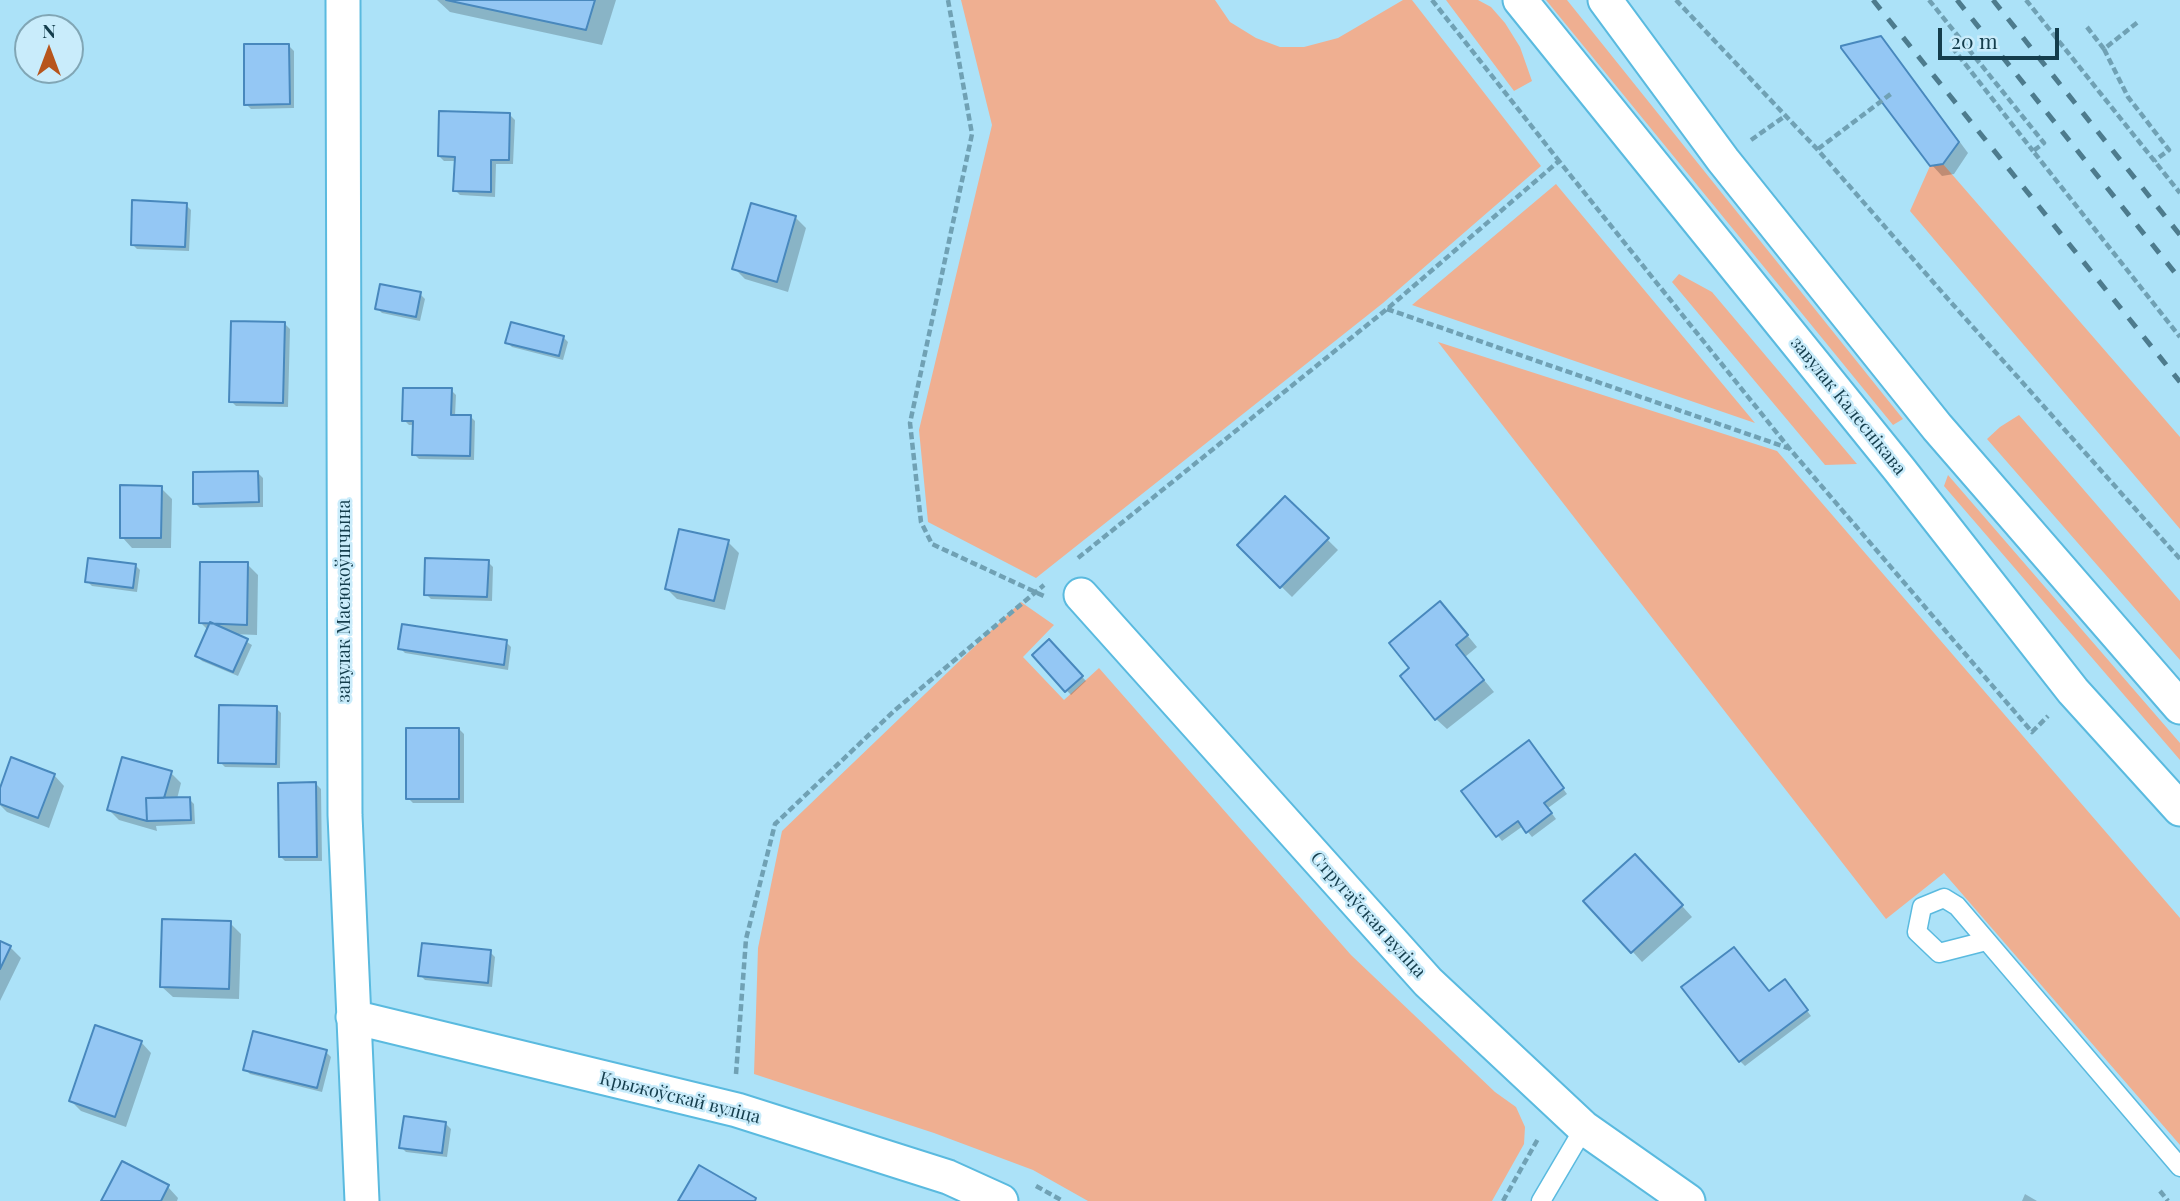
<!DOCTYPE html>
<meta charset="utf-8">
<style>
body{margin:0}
#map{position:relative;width:2180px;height:1201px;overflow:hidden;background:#ace2f8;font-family:"Playfair Display",serif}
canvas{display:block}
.north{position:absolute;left:14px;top:14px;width:70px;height:70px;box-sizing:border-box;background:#c9ecfb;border:2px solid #81a6b5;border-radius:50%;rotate:0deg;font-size:19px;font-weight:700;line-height:28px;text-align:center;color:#143d4c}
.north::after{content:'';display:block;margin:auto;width:24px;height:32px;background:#b7551c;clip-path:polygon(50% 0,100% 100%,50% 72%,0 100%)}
.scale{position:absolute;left:1938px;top:28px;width:121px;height:32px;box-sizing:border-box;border:4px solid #143d4c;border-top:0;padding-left:9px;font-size:21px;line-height:24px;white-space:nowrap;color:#143d4c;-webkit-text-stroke:5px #c9ecfb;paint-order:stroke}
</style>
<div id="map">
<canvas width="2180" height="1201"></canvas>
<div class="north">N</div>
<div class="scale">20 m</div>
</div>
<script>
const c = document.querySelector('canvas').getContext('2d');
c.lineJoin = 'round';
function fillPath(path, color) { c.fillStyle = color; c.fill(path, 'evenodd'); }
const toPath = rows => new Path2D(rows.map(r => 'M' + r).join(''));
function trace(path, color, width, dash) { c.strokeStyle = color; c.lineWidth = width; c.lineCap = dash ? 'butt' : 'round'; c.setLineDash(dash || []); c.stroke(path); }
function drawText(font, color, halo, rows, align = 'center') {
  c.font = font + ' "Playfair Display",serif'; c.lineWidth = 5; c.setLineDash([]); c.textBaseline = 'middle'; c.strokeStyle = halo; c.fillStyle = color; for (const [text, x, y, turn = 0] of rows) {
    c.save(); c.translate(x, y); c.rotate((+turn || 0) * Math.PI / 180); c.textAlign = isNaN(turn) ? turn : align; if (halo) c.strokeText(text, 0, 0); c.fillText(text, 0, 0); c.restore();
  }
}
fillPath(toPath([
 [961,0,1215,0,1230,22,1256,38,1280,47,1304,47,1338,38,1403,0,1412,0,1541,166,1383,303,1036,578,928,522,919,430,992,125],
 [1446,0,1478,0,1491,7,1505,23,1520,47,1532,81,1514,91],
 [1546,0,1567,0,1903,419,1893,425],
 [1943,164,2180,437,2180,529,1910,211,1930,166],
 [1556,184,1755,423,1412,305],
 [1679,274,1712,292,1857,464,1825,465,1672,282],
 [1438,342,1777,451,2180,918,2180,1145,1944,873,1886,919],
 [2019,415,2180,601,2180,660,1987,439,2000,427],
 [1948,475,2180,743,2180,760,1944,486],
 [1021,602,1054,625,1023,657,1064,700,1099,668,1351,955,1495,1092,1516,1107,1525,1127,1524,1144,1492,1201,1088,1201,1033,1170,934,1133,754,1074,758,948,782,831]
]), '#efaf91');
fillPath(toPath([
 [437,0,616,0,602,45,450,12],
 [1880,38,1891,49,1968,153,1954,174,1942,176,1931,164],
 [289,46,294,51,294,108,251,109,246,104],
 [510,115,515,120,513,164,496,164,495,197,460,195,455,190,456,161,444,161,439,156],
 [186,205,191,210,189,251,137,249,132,244],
 [795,217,806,228,788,292,745,279,734,268],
 [420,294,425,299,420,321,382,313,377,308],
 [285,324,290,329,288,407,236,406,231,401],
 [563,337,568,342,563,360,512,347,507,342],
 [451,390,456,395,455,416,470,416,475,421,474,460,419,459,414,454,415,425,409,425,404,420],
 [258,473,263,478,263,507,200,508,195,503],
 [161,488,172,499,171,548,132,548,122,537],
 [1285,498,1338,550,1292,597,1239,545],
 [728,542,739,553,725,610,677,599,667,589],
 [488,562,493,567,492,601,431,599,426,594],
 [247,564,258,575,257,635,233,634,252,645,238,676,202,661,197,656,208,630,201,623],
 [135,565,140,570,137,592,92,586,87,581],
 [1450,614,1477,647,1465,657,1494,692,1447,729,1436,719,1412,668],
 [506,642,511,647,508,670,405,653,400,648],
 [1049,642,1086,681,1071,695,1034,656],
 [276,708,281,713,280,768,225,767,220,762],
 [459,729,464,734,464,803,413,803,408,798],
 [1533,748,1567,794,1548,808,1556,819,1532,837,1523,826,1502,841,1463,791],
 [171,773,181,783,177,799,189,799,194,804,195,824,156,826,157,831,119,820,109,810],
 [54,775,64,786,49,828,7,812,0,805,0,793],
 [316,784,321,789,322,861,285,861,280,856],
 [1646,866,1692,917,1642,962,1632,951],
 [230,923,241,934,239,999,173,997,162,987],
 [0,943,10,947,21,958,0,1001],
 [490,952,495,957,492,987,425,980,420,975],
 [1789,987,1811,1016,1745,1066,1740,1061],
 [141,1042,151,1053,126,1127,81,1111,71,1101],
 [326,1052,331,1057,322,1092,250,1074,245,1069],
 [446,1124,451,1129,447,1157,406,1152,401,1147],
 [168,1187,178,1198,177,1201,103,1201],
 [2025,1194,2037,1201,2022,1201]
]), '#0003');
const building = toPath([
 [446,0,595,0,586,30,446,0],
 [1881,36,1959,142,1943,164,1930,166,1841,48,1841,46,1881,36],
 [244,44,289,44,290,104,244,105,244,44],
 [439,111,510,113,509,160,491,160,491,192,453,191,455,157,438,156,439,111],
 [132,200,187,203,185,247,131,245,132,200],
 [751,203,796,216,777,282,732,269,751,203],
 [380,284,421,292,416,317,375,309,380,284],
 [231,321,285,322,283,403,229,402,231,321],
 [511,322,564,336,559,356,505,343,511,322],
 [403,388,452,388,451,415,471,415,470,456,412,455,413,421,402,421,403,388],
 [258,471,259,502,193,504,193,472,258,471],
 [120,485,162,486,161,538,120,538,120,485],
 [1285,496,1329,538,1280,588,1237,545,1285,496],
 [679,529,729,540,714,601,665,589,679,529],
 [88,558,136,564,133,588,85,582,88,558],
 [425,558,489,560,487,597,424,595,425,558],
 [200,562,248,562,247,625,199,623,200,562],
 [1440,601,1468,635,1456,645,1484,680,1435,720,1400,676,1409,668,1389,643,1440,601],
 [210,622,248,639,233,672,195,656,210,622],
 [402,624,507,640,504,665,398,649,402,624],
 [1049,639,1083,676,1065,692,1032,655,1049,639],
 [219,705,277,706,276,764,218,763,219,705],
 [406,728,459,728,459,799,406,799,406,728],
 [1529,740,1564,788,1544,803,1552,813,1526,833,1518,821,1496,837,1461,791,1529,740],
 [11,757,55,774,38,818,0,804,0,788,11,757],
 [122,757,172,771,164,798,146,798,147,821,107,810,122,757],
 [316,782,317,857,279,857,278,783,316,782],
 [190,797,191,820,147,821,146,798,190,797],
 [1635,854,1683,905,1631,953,1583,901,1635,854],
 [162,919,231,921,229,989,160,987,162,919],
 [0,941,11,946,0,969,0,941],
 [422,943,491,950,488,983,418,976,422,943],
 [1734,947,1769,991,1785,979,1808,1010,1739,1062,1681,987,1734,947],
 [95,1025,142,1041,115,1117,69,1101,95,1025],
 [253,1031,327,1050,317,1088,243,1070,253,1031],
 [404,1116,446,1122,442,1153,399,1148,404,1116],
 [122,1161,169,1185,161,1201,101,1201,122,1161],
 [699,1165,756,1198,755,1201,678,1201,699,1165]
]);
fillPath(building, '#94c7f4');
trace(building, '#4888bd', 2);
const service = toPath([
 [1986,941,1939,953,1917,932,1922,907,1944,898,1957,906,2180,1167],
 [1541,1201,1584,1128]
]);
const minor = toPath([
 [343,0,345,815,362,1201],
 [1520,0,1899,469,2073,691,2180,809],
 [1605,0,1723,160,1937,427,2180,707],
 [1081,595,1428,982,1584,1128,1688,1201],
 [353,1017,737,1110,948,1177,1001,1201]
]);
trace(service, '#5abadf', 21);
trace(minor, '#5abadf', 37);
trace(toPath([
 [948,0,972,134,910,423,921,522,932,544,1046,597],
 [1432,0,1559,161],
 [1676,0,1817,149,1948,299,2180,559],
 [1929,0,2044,143,2033,151,2180,337],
 [2026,0,2180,193],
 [2087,27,2104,49,2138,22],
 [1952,47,2033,151],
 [2104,49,2128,97,2169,150,2154,161],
 [1751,140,1785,116],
 [1818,149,1892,93],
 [1387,309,1788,448],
 [1078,558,1387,309,1559,161,1789,448,2032,732,2048,716],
 [736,1074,746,939,775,824,895,710,1044,585],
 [1036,1186,1063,1201],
 [2160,1191,2168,1201],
 [1503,1201,1539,1137]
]), '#70a1b4', 4.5, [7, 3.5]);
trace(service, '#fff', 18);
trace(minor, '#fff', 33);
trace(toPath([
 [1873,0,2180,382],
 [1957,0,2180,279],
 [1993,0,2180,235]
]), '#4d7b8d', 5, [12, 12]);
drawText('18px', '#143d4c', '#c9ecfb', [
 ["завулак Калеснікава",1848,406,51],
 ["завулак Масюкоўшчына",344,601,-90],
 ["Стругаўская вуліца",1368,915,48],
 ["Крыжоўскай вуліца",680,1098,14]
]);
</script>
